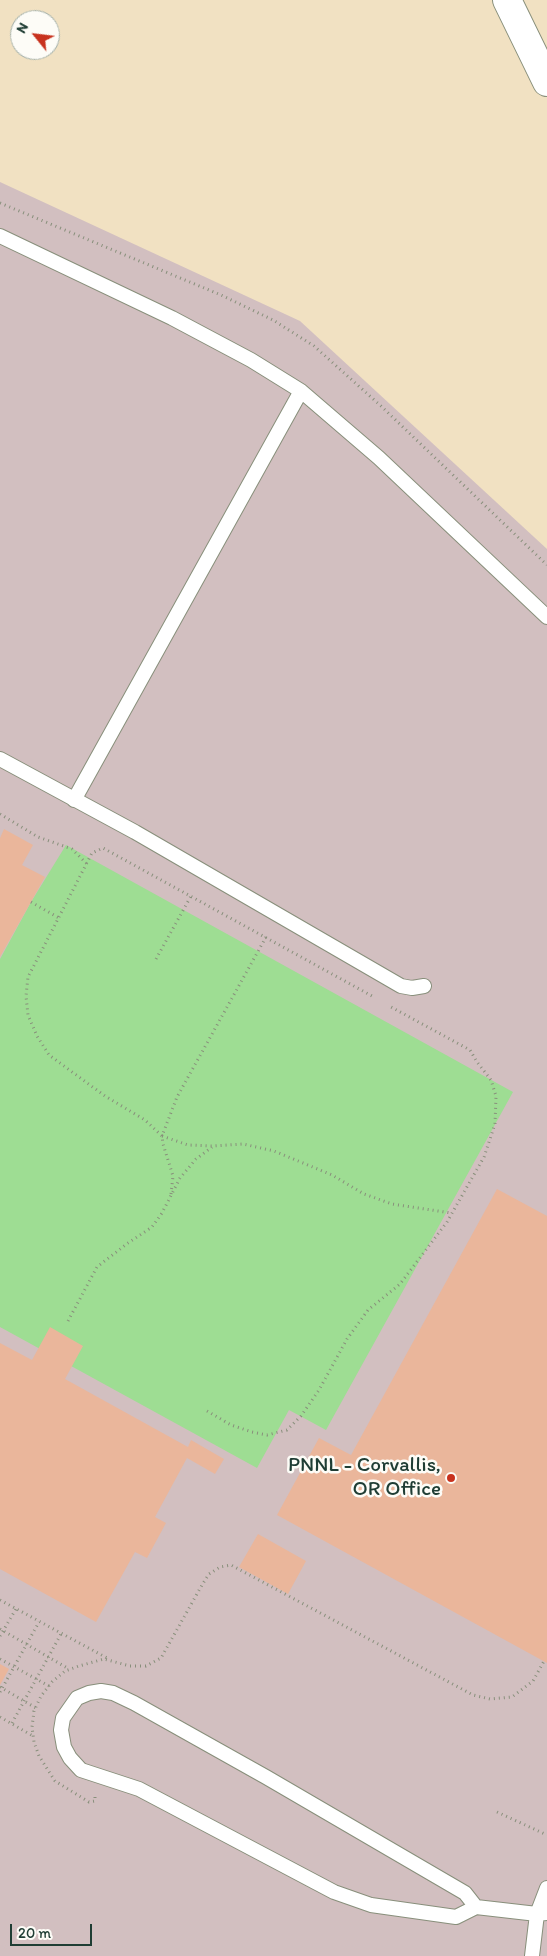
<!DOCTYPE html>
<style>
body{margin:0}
#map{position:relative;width:547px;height:1956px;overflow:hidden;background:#f1e1c2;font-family:Itim,sans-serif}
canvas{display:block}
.north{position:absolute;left:10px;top:10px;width:50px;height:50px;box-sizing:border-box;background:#fdfcf7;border:1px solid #a4b0a9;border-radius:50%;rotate:299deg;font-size:14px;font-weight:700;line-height:20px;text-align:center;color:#1f3d34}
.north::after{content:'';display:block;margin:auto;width:18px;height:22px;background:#c8321e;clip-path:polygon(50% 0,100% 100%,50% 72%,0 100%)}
.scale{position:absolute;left:10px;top:1924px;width:82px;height:22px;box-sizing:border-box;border:2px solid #1f3d34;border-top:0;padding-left:6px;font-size:15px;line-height:18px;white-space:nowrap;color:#1f3d34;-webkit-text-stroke:4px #fdfcf7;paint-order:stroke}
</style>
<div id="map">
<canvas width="547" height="1956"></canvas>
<div class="north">N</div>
<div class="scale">20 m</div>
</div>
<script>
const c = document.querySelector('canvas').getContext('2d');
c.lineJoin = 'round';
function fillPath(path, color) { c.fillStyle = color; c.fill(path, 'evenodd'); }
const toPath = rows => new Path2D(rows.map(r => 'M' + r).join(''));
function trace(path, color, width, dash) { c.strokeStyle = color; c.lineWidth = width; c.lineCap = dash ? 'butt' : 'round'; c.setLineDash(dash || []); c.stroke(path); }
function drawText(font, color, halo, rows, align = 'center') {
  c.font = font + ' Itim,sans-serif'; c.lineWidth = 5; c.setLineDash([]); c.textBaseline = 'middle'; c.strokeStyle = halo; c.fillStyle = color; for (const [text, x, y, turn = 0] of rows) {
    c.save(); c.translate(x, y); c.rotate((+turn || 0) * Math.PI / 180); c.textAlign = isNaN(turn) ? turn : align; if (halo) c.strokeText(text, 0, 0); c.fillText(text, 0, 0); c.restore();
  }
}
fillPath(toPath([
 [0,182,300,321,547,549,547,1956,0,1956]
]), '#d2bfc0');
fillPath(toPath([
 [66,845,513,1092,326,1430,289,1410,257,1468,0,1327,0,959,31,902]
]), '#9edd93');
fillPath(toPath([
 [4,829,33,845,22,865,45,877,0,957,0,838],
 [497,1189,547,1216,547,1663,277,1515,319,1438,351,1455],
 [50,1327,83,1346,65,1379,188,1447,191,1440,224,1459,215,1474,187,1458,155,1517,166,1523,147,1558,135,1552,96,1622,0,1569,0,1343,32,1360],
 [258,1534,306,1561,288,1594,239,1567],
 [0,1664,9,1669,0,1685]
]), '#eab69b');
const lane = toPath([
 [0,236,172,318,251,360,301,391,379,458,547,617],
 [0,759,135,832,401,986,412,988,424,986],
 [74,800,301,391],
 [476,1907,465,1893,266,1777,134,1703,113,1693,101,1691,89,1693,77,1698,63,1718,61,1730,64,1747,70,1758,81,1770,139,1789,334,1892,371,1905,456,1917,476,1907,537,1914,547,1913],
 [532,1956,537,1914,547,1888]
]);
const highway = toPath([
 [507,0,547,82]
]);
trace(lane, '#888f7b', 16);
trace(highway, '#888f7b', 30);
trace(toPath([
 [0,203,221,295,273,320,314,346,381,406,547,565],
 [0,814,38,837,72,849,87,864],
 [31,902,59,918],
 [266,937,177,1097,162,1136,188,1145,213,1146,243,1144,274,1151,332,1175,364,1194,392,1204,451,1213],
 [156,959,191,896],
 [171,1194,173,1176,163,1144,162,1136,145,1120,105,1096,49,1055,37,1036,28,1015,26,996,28,977,92,853,103,848,372,996],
 [68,1321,97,1267,128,1243,152,1227,162,1213,180,1178,196,1159,212,1147],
 [207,1411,231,1425,252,1432,267,1435,287,1430,301,1416,319,1390,347,1339,368,1310,400,1284,447,1222,484,1157,495,1124,496,1096,491,1080,477,1062,470,1050,391,1007],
 [0,1600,107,1658],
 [0,1629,69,1669],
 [0,1636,16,1609],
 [0,1659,49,1686],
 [0,1687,36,1708],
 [0,1692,39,1622],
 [0,1717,33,1736],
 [12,1723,61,1634],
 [95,1797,95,1801,89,1802,55,1781,39,1756,34,1742,32,1727,34,1711,41,1696,52,1682,65,1671,79,1666,104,1659,130,1666,146,1666,161,1658,202,1585,209,1574,220,1567,231,1565,473,1695,490,1699,512,1697,533,1681,544,1661],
 [497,1812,547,1835]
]), '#888f7b', 3, [1, 4]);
trace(lane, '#fff', 14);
trace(highway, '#fff', 28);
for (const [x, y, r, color] of [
 [451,1478,5,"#c8321e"]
]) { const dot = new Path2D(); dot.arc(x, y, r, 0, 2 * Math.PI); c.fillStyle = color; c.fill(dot); trace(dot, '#fdfcf7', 2); }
drawText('21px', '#1f3d34', '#fdfcf7', [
 ["PNNL - Corvallis,",441,1466],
 ["OR Office",441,1490]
], 'right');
</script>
